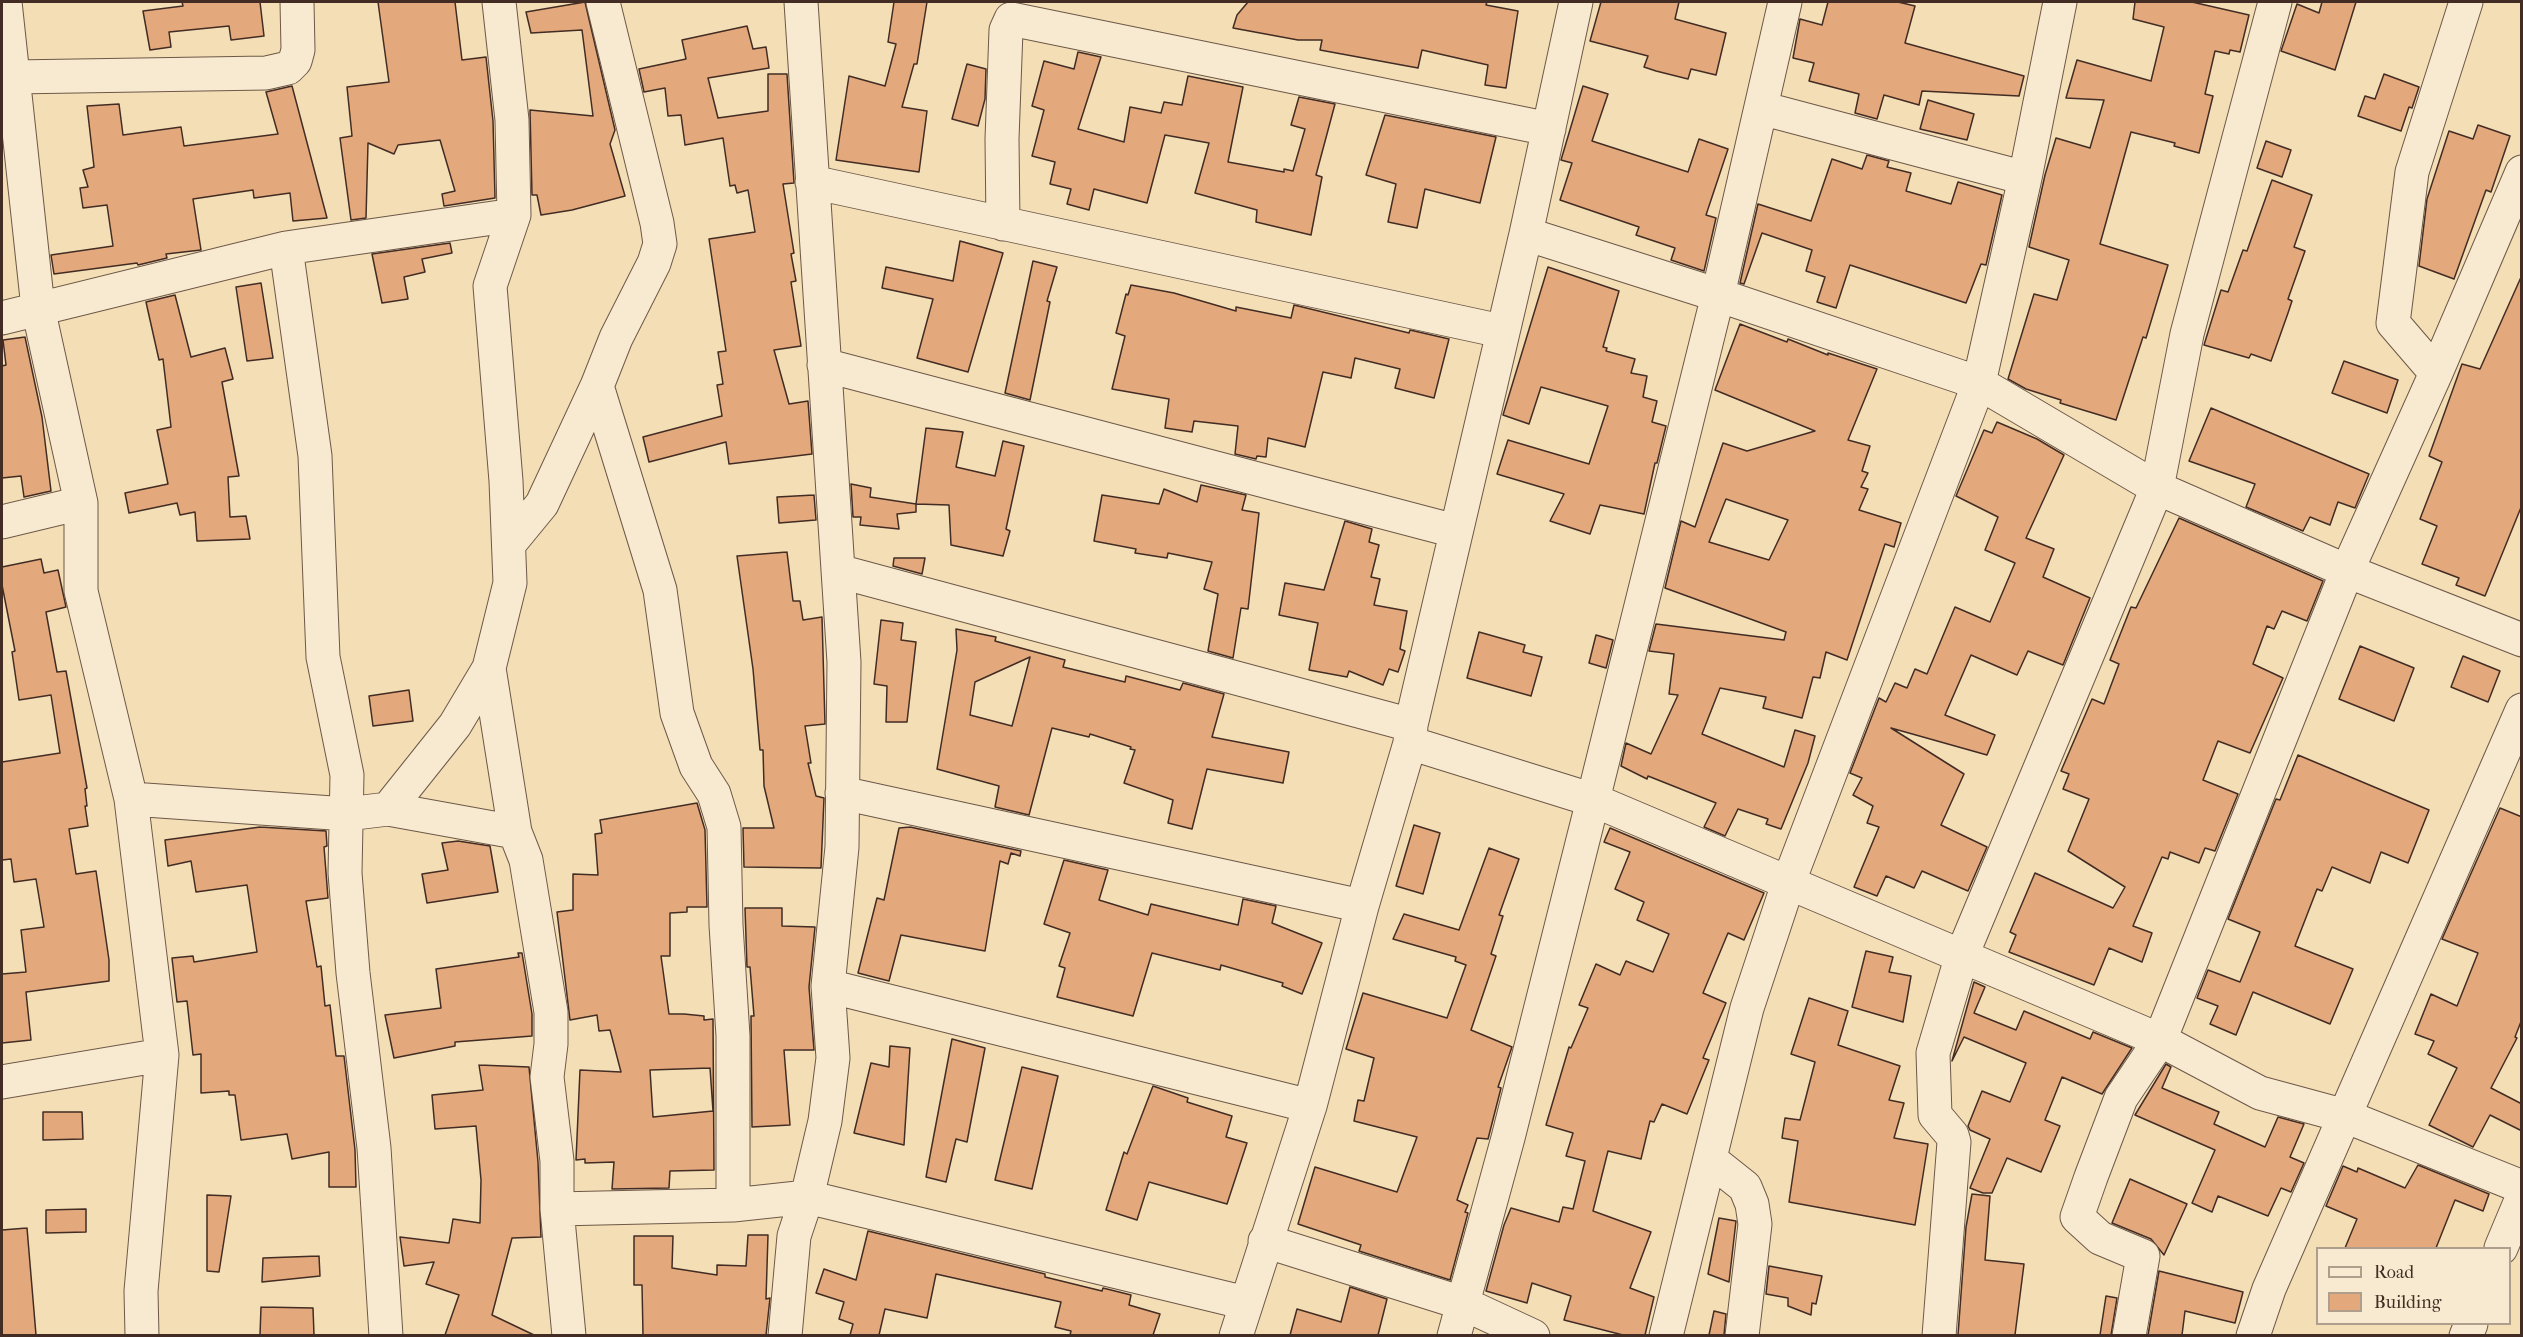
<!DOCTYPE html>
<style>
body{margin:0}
#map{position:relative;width:2523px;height:1337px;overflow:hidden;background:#f3deb6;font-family:"IM FELL French Canon",serif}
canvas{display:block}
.frame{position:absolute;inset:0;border:3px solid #422c23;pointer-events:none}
.legend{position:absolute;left:2316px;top:1247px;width:195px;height:78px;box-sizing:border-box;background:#f7ead0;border:2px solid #af9e8b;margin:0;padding:8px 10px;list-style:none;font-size:18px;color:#422c23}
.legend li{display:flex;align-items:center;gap:12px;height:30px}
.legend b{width:30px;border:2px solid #af9e8b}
</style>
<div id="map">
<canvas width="2523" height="1337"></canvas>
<div class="frame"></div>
<ul class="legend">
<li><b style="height:8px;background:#f7ead0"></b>Road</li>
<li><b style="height:16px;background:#e3a97d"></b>Building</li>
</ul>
</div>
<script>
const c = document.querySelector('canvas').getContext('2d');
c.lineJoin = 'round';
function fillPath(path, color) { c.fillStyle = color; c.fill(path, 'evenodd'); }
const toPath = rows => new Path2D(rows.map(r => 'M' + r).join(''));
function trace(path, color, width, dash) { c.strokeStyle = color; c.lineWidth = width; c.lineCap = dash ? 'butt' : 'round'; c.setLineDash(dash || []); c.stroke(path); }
const building = toPath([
 [182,2,260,2,264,36,231,40,229,26,169,32,171,47,150,50,143,11,183,6,182,2],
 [378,2,455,2,462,60,486,57,493,121,495,198,444,206,442,194,455,191,440,140,398,145,394,154,368,143,366,218,351,220,340,138,352,136,347,87,389,82,378,2],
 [585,2,615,130,610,144,625,196,572,210,541,215,537,195,532,195,530,110,593,116,582,30,531,33,526,12,585,2],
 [894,2,927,2,917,64,914,64,902,107,927,111,919,172,836,160,849,76,885,86,896,44,888,42,894,2],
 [1248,2,1487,2,1486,5,1518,11,1506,88,1485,85,1488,65,1422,50,1418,68,1320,50,1322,40,1298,40,1233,28,1237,15,1248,2],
 [1601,2,1679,2,1675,19,1726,33,1716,75,1691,69,1688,79,1656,71,1644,67,1648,56,1590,41,1601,2],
 [1828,2,1898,2,1915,6,1905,43,2024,76,2019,96,1922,91,1919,105,1884,95,1877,119,1855,113,1859,94,1809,81,1814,63,1793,58,1800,19,1822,25,1828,2],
 [2135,2,2192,2,2249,15,2240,52,2230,50,2229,54,2215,51,2205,94,2213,96,2199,153,2174,146,2175,143,2131,132,2100,244,2168,265,2146,338,2143,337,2116,420,2060,403,2061,400,2026,389,2008,379,2034,294,2057,300,2069,260,2029,247,2045,175,2056,138,2090,148,2104,100,2066,98,2077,60,2151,81,2164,27,2133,19,2135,2],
 [2322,2,2356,2,2335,70,2281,51,2297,4,2319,13,2322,2],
 [747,26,753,49,766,47,769,68,708,78,718,118,768,111,768,74,787,74,794,183,783,184,794,253,791,254,796,281,791,282,801,346,774,350,789,404,808,401,812,454,729,464,726,442,649,462,643,437,722,416,717,385,723,384,718,352,726,351,709,239,755,232,748,190,737,193,735,185,730,186,723,138,685,145,681,115,668,116,665,88,644,92,639,69,686,59,682,40,747,26],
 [1078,52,1101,57,1078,129,1124,142,1130,107,1161,113,1164,102,1182,105,1188,76,1243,87,1228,162,1284,172,1284,169,1293,171,1305,129,1291,125,1299,97,1335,104,1316,175,1322,177,1311,235,1256,222,1257,210,1195,193,1209,143,1165,135,1147,203,1094,189,1089,210,1067,204,1071,189,1050,184,1055,162,1032,156,1044,110,1032,106,1044,61,1074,69,1078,52],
 [967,64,986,69,985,99,978,126,952,119,967,64],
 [2384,74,2419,87,2412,108,2409,107,2401,131,2358,116,2365,96,2375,99,2384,74],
 [292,86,327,218,293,221,290,193,254,198,253,190,193,199,201,250,166,254,167,258,138,265,137,263,54,274,51,255,113,246,107,205,83,208,80,188,88,187,83,170,94,167,87,106,119,104,123,135,181,127,184,146,278,134,266,92,292,86],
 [1583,86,1608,94,1592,141,1688,172,1699,139,1728,149,1706,215,1716,218,1704,271,1671,260,1675,248,1636,235,1639,227,1560,200,1572,163,1561,160,1583,86],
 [1928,100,1974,114,1967,140,1920,129,1928,100],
 [1385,115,1496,137,1480,203,1425,189,1417,228,1388,222,1396,184,1366,175,1385,115],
 [2478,125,2510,136,2491,192,2486,190,2454,279,2419,266,2427,199,2449,131,2473,139,2478,125],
 [2266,141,2291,150,2282,177,2257,168,2266,141],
 [1867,155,1889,161,1887,167,1911,173,1906,191,1951,204,1958,182,2002,195,1986,265,1981,264,1966,303,1850,265,1836,308,1817,302,1825,277,1806,271,1812,250,1762,233,1744,284,1740,283,1758,204,1811,221,1832,159,1862,169,1867,155],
 [2272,180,2312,195,2294,247,2305,251,2288,299,2292,301,2288,313,2271,361,2251,354,2249,358,2204,345,2221,290,2228,292,2243,250,2247,251,2272,180],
 [960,241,1003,253,968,372,917,358,933,299,882,288,886,267,953,281,960,241],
 [450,243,452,253,422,259,425,272,404,277,408,299,382,303,372,254,450,243],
 [1033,261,1057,267,1047,301,1050,302,1030,400,1005,393,1033,261],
 [1548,267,1619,291,1603,347,1607,348,1606,351,1635,359,1631,373,1647,376,1643,397,1657,401,1652,422,1666,426,1657,463,1655,463,1644,514,1600,505,1590,534,1550,521,1564,494,1497,474,1508,440,1589,464,1608,406,1541,387,1529,424,1503,415,1548,267],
 [2522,275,2522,505,2485,596,2456,585,2459,578,2422,564,2437,526,2420,519,2442,462,2429,456,2462,364,2480,369,2522,275],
 [261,283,273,358,247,361,236,287,261,283],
 [1131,285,1174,293,1236,311,1236,307,1291,318,1294,305,1409,333,1410,330,1449,339,1434,398,1395,388,1400,369,1355,358,1351,378,1323,372,1305,447,1268,438,1266,457,1257,456,1256,459,1235,454,1238,426,1194,421,1192,432,1165,428,1169,399,1112,389,1125,336,1116,333,1126,294,1128,295,1131,285],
 [175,295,191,357,225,348,233,379,222,382,239,476,228,477,230,517,246,516,250,539,197,541,195,512,180,515,177,503,129,513,125,493,168,484,157,430,171,427,163,359,159,360,146,302,175,295],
 [1740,324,1787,342,1788,339,1828,355,1828,353,1877,369,1848,440,1870,446,1862,471,1868,473,1861,487,1868,489,1859,510,1901,523,1894,547,1885,544,1847,660,1826,652,1820,678,1813,677,1802,718,1763,708,1766,697,1720,688,1702,734,1784,767,1795,730,1815,736,1808,763,1781,829,1766,824,1768,819,1738,809,1725,836,1704,827,1716,803,1648,776,1647,779,1621,766,1626,743,1651,754,1678,695,1669,694,1674,654,1649,651,1656,624,1784,640,1786,632,1665,588,1681,521,1695,527,1723,443,1747,451,1815,431,1715,390,1740,324],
 [1726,499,1788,520,1769,560,1709,542,1726,499],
 [25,337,42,417,51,491,24,497,21,476,2,478,2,366,6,365,3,340,25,337],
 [2344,361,2398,380,2387,413,2332,393,2344,361],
 [2211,408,2369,474,2355,508,2338,502,2330,525,2310,517,2303,531,2246,507,2255,484,2189,461,2211,408],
 [1997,422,2037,439,2064,455,2026,538,2054,549,2043,577,2090,598,2063,665,2028,651,2017,675,1971,655,1945,715,1995,735,1987,755,1891,728,1964,774,1941,825,1987,847,1968,891,1922,871,1914,888,1886,876,1877,896,1854,887,1879,827,1867,823,1873,806,1853,795,1862,778,1850,773,1879,698,1886,702,1895,683,1907,688,1915,669,1927,674,1955,607,1990,622,2015,563,1985,550,1998,517,1956,496,1984,430,1992,433,1997,422],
 [926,428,963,432,956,467,995,476,1003,441,1024,446,1006,529,1010,531,1003,556,951,545,949,505,916,504,916,512,897,514,899,529,860,525,861,517,853,517,851,484,871,488,870,497,916,504,926,428],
 [1201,485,1246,495,1242,510,1259,513,1248,609,1241,608,1233,658,1208,651,1218,594,1204,589,1212,562,1168,553,1167,558,1135,553,1136,549,1094,541,1102,495,1159,504,1164,489,1197,502,1201,485],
 [814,495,816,520,779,523,777,497,814,495],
 [2179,518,2323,581,2307,621,2282,611,2274,629,2267,626,2253,664,2283,678,2250,753,2218,741,2203,780,2238,794,2215,851,2205,848,2199,863,2170,852,2168,859,2162,857,2133,926,2152,933,2142,962,2109,948,2094,985,2009,952,2016,935,2010,932,2035,873,2113,908,2125,887,2068,851,2089,799,2063,789,2069,774,2061,771,2092,699,2104,704,2119,664,2110,660,2131,607,2136,608,2179,518],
 [1345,521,1372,529,1369,542,1379,545,1371,577,1380,579,1374,605,1407,611,1400,649,1405,651,1398,672,1389,669,1383,685,1349,671,1347,677,1309,670,1318,623,1279,615,1285,583,1324,590,1345,521],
 [787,552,793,601,800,601,803,620,822,617,825,724,805,726,811,763,808,763,816,796,824,798,821,868,744,867,743,828,774,828,764,786,763,750,760,750,753,669,737,556,787,552],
 [894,558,925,558,922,574,893,566,894,558],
 [41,559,44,573,58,570,66,607,46,612,57,672,66,671,87,788,85,789,87,806,85,806,88,826,69,829,76,874,96,871,109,960,109,981,26,992,31,1040,2,1043,2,974,26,972,21,930,44,927,36,879,14,882,11,859,2,860,2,762,60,753,51,695,19,700,12,652,15,651,2,585,2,567,41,559],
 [881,620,903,623,901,640,916,642,907,722,886,722,887,686,874,684,881,620],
 [956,629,996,637,995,641,1065,660,1063,667,1125,682,1126,676,1180,690,1183,683,1224,694,1212,737,1289,752,1283,783,1207,769,1192,829,1168,823,1173,800,1124,783,1135,750,1130,749,1131,747,1090,734,1089,737,1052,728,1029,815,995,807,999,786,937,769,957,650,956,629],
 [1030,657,1012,726,970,715,975,682,1030,657],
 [1479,632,1525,645,1523,652,1542,657,1531,696,1467,678,1479,632],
 [1596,635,1613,640,1606,668,1589,663,1596,635],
 [2360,646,2414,668,2394,721,2339,699,2360,646],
 [2463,656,2500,671,2488,702,2451,687,2463,656],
 [409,690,413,721,373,726,369,696,409,690],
 [2298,755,2429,810,2408,863,2381,852,2370,883,2332,867,2322,891,2317,889,2295,946,2353,969,2330,1024,2253,992,2236,1035,2210,1024,2218,1006,2197,998,2208,970,2240,982,2260,932,2228,919,2276,799,2280,800,2298,755],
 [697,803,705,830,707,907,687,907,687,912,670,913,670,956,661,956,669,1014,684,1014,704,1016,704,1020,713,1019,714,1170,670,1171,669,1188,612,1189,614,1162,585,1163,585,1159,576,1160,580,1070,621,1072,610,1030,599,1031,597,1015,570,1020,557,912,573,910,573,874,598,875,595,834,602,833,600,820,697,803],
 [710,1068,713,1111,653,1117,650,1070,710,1068],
 [2500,808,2522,817,2522,1019,2515,1037,2517,1038,2491,1088,2522,1104,2522,1131,2490,1115,2473,1147,2429,1125,2457,1068,2428,1054,2434,1041,2415,1034,2431,994,2457,1006,2478,953,2442,939,2500,808],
 [1414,825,1440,833,1423,894,1396,886,1414,825],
 [260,827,326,831,327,846,324,847,328,898,306,901,317,967,321,966,325,1006,330,1005,336,1056,344,1056,355,1150,356,1187,329,1187,329,1152,292,1159,287,1134,241,1140,235,1095,229,1095,229,1091,201,1093,201,1054,193,1055,187,1001,177,1002,172,958,193,956,194,962,257,952,247,885,196,892,191,861,168,866,165,840,260,827],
 [910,827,1021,851,1020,856,1011,853,1008,864,1000,861,985,951,901,935,889,981,858,973,877,898,884,900,899,828,910,827],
 [1610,828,1764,893,1744,940,1728,933,1703,993,1726,1003,1703,1058,1709,1060,1687,1114,1662,1104,1654,1122,1650,1121,1641,1159,1608,1151,1593,1211,1651,1232,1630,1288,1654,1297,1645,1335,1623,1335,1564,1320,1571,1296,1532,1283,1527,1303,1486,1291,1504,1225,1511,1208,1559,1222,1563,1207,1573,1209,1585,1161,1566,1156,1573,1133,1546,1125,1569,1047,1571,1048,1588,1008,1579,1005,1596,964,1620,975,1626,961,1653,972,1669,934,1637,920,1644,902,1615,889,1630,852,1604,842,1610,828],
 [458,841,490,846,498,892,427,903,422,874,448,870,442,843,458,841],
 [1489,848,1519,859,1499,915,1503,916,1491,954,1496,956,1471,1030,1512,1047,1498,1087,1501,1088,1488,1139,1477,1138,1457,1200,1468,1205,1465,1212,1468,1213,1450,1280,1359,1251,1361,1245,1298,1224,1315,1167,1397,1192,1417,1137,1354,1121,1358,1100,1364,1101,1374,1058,1346,1049,1363,993,1447,1018,1466,965,1455,961,1456,957,1393,939,1404,914,1459,930,1489,848],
 [1064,860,1108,870,1099,900,1148,915,1151,904,1238,925,1243,899,1276,906,1272,923,1322,943,1302,994,1282,986,1283,983,1221,965,1220,970,1152,953,1133,1016,1057,997,1065,968,1059,966,1070,933,1044,924,1064,860],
 [745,908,782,908,782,926,815,927,809,987,814,1050,784,1050,790,1125,752,1127,751,1016,754,1016,750,967,747,967,745,908],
 [1866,951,1893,957,1889,972,1911,976,1903,1022,1852,1007,1866,951],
 [518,953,522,953,532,1014,532,1036,455,1042,455,1046,394,1058,385,1015,441,1008,436,969,519,957,518,953],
 [1974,982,1985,987,1974,1013,2016,1030,2024,1011,2090,1039,2093,1032,2132,1048,2102,1094,2062,1077,2045,1120,2060,1126,2041,1172,2007,1158,1992,1193,1983,1193,1970,1188,1990,1139,1970,1130,1968,1126,1982,1091,2010,1102,2026,1063,1964,1037,1952,1061,1974,982],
 [1809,998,1848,1011,1838,1045,1900,1066,1889,1100,1904,1103,1894,1138,1928,1144,1915,1225,1789,1202,1798,1141,1782,1138,1785,1118,1800,1120,1815,1062,1791,1054,1809,998],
 [952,1039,985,1048,967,1142,956,1139,946,1182,926,1177,952,1039],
 [890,1046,910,1048,904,1145,854,1133,871,1063,889,1067,890,1046],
 [2166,1064,2171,1067,2162,1088,2219,1112,2214,1124,2265,1147,2278,1117,2304,1124,2290,1157,2304,1163,2291,1192,2281,1188,2268,1216,2218,1196,2212,1212,2192,1203,2215,1150,2135,1115,2166,1064],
 [479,1065,529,1067,538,1162,541,1237,512,1238,492,1315,534,1335,445,1335,459,1295,426,1284,434,1262,404,1266,400,1237,449,1243,453,1219,480,1223,481,1180,476,1126,435,1129,432,1095,483,1090,479,1065],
 [1022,1067,1058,1076,1032,1189,995,1180,1022,1067],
 [1153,1086,1188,1098,1187,1102,1232,1116,1226,1137,1247,1143,1227,1204,1149,1182,1137,1220,1106,1210,1124,1152,1127,1154,1153,1086],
 [43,1112,82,1112,83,1139,43,1140,43,1112],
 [2418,1165,2489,1194,2483,1211,2455,1200,2436,1248,2345,1248,2357,1219,2326,1206,2343,1166,2357,1172,2358,1168,2405,1188,2418,1165],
 [2130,1179,2187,1204,2164,1255,2151,1239,2112,1223,2130,1179],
 [1972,1194,1990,1196,1985,1260,2024,1264,2015,1335,1958,1335,1966,1227,1972,1194],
 [207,1195,231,1196,219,1272,207,1271,207,1195],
 [86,1209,86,1232,46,1233,46,1210,86,1209],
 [1719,1218,1736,1221,1729,1282,1708,1274,1719,1218],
 [27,1228,36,1335,2,1335,2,1230,27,1228],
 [868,1231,1045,1274,1045,1277,1102,1291,1103,1288,1131,1295,1129,1305,1160,1314,1153,1335,1070,1335,1071,1331,1055,1327,1061,1302,936,1274,927,1318,885,1309,879,1335,850,1335,853,1324,839,1319,844,1302,816,1293,824,1269,856,1280,868,1231],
 [748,1235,768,1235,766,1299,770,1298,766,1335,643,1335,642,1285,634,1285,634,1236,673,1236,672,1268,717,1275,717,1265,746,1266,748,1235],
 [319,1256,320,1276,262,1282,263,1258,319,1256],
 [1769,1266,1822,1276,1816,1304,1812,1303,1811,1315,1788,1306,1788,1298,1766,1294,1769,1266],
 [2159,1271,2243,1292,2235,1323,2185,1311,2182,1335,2148,1335,2159,1271],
 [1350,1287,1387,1299,1378,1335,1290,1335,1297,1309,1341,1322,1350,1287],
 [2106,1296,2117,1298,2111,1335,2100,1335,2106,1296],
 [261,1307,313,1308,314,1335,260,1335,261,1307],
 [1714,1311,1726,1314,1724,1335,1709,1335,1714,1311]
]);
fillPath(building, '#e3a97d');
trace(building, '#422c23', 1.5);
const minor = toPath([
 [5,2,38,308,81,503,81,591,131,799,162,1055,141,1291,142,1336],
 [499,2,512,120,514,215,490,286,506,481,510,583,489,668,515,832,526,860,551,1012,551,1044,547,1077,557,1161,557,1209,569,1336],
 [13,77,266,73,288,68,295,61,298,50,297,2],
 [1761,108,2025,178],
 [812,182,1501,331],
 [1003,224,1002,139,1006,30,1011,19,1549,129],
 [1526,234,1718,295,1979,383,2157,488,2347,571,2522,640],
 [286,248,315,456,323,657,347,775,345,873,353,973,374,1148,386,1336],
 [2,318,286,248,514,215],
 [824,365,1455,531],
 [2436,373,2393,323,2412,172,2466,2],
 [597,386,660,590,677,713,696,766,714,794,724,827,726,925,733,1036,733,1205],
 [2,522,81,503],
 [510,543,542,504,597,386,616,338,654,263,660,244,657,223,603,2],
 [838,571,1411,725],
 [1410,743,1593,800,2160,1040,2260,1093,2345,1116,2522,1187],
 [842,793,1362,906],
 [131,799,347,814,388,809,515,832],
 [388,809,455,725,489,668],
 [828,986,1310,1106],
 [2,1082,162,1055],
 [1711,1160,1745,1187,1752,1204,1755,1224,1742,1336],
 [557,1209,733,1205,807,1197,1246,1303],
 [1265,1241,1462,1303,1533,1336],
 [2501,1248,2522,1198],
 [785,1336,794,1236,807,1197,825,1121,833,1058,828,986,842,847,844,662,801,2],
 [1236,1336,1310,1106,1362,906,1410,743,1411,725,1526,234,1576,2],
 [1454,1336,1508,1138,1593,800,1718,295,1785,2],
 [1666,1336,1747,1008,1789,881,1979,383,2025,178,2060,2],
 [1939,1336,1954,1142,1952,1135,1935,1115,1933,1053,1962,955,2157,488,2187,334,2275,2],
 [2129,1336,2143,1256,2100,1238,2077,1217,2091,1177,2121,1098,2160,1040,2347,571,2436,373,2522,172],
 [2253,1336,2269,1289,2522,710],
 [2466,1336,2471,1324]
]);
trace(minor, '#6e5848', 35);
trace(minor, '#f7ead0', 33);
</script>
